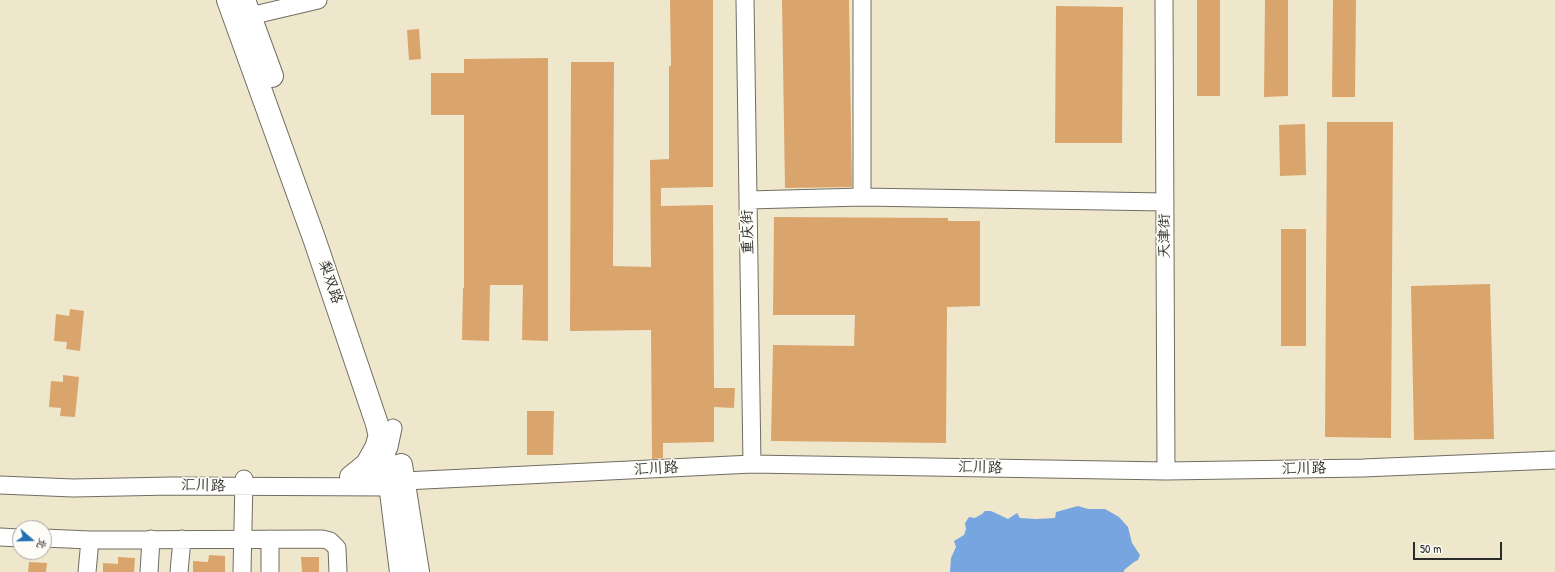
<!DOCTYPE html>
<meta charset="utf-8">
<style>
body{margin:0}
#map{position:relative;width:1555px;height:572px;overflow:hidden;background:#efe7cb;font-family:"Patrick Hand","LXGW WenKai TC",sans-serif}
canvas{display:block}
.north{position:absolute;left:12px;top:520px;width:40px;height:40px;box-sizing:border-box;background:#fdfcf7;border:1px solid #a9a8a5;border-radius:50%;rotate:110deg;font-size:11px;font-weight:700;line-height:16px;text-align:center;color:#2b2b2b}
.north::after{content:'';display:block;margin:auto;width:14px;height:18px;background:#1f6fb2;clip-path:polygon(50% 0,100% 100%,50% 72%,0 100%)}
.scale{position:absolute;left:1413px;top:542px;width:89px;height:18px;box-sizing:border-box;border:2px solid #2b2b2b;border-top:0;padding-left:5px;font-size:12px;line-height:14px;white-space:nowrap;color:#2b2b2b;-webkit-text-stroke:3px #fdfcf7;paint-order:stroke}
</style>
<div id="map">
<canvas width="1555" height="572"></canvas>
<div class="north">北</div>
<div class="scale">50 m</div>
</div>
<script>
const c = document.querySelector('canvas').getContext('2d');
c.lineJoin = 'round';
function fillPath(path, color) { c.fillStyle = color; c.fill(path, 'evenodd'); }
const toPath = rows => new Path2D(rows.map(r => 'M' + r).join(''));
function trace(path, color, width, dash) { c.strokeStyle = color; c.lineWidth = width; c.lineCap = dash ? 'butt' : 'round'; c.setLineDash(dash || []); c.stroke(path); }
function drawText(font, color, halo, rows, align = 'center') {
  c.font = font + ' "Patrick Hand","LXGW WenKai TC",sans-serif'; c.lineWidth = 3.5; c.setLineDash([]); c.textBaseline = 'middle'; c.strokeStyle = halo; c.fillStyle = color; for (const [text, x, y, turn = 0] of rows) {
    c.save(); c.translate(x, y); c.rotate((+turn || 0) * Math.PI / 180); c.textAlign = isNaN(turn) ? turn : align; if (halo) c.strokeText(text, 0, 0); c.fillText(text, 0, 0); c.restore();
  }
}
fillPath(toPath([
 [1078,506,1088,509,1105,509,1119,517,1128,527,1132,543,1140,555,1138,560,1134,562,1124,570,1124,572,950,572,951,558,956,547,954,541,964,535,966,529,965,523,969,517,975,518,982,514,985,511,991,511,1008,519,1017,513,1020,518,1036,519,1055,518,1056,512]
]), '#76a5e0');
fillPath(toPath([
 [670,0,713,0,713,187,661,188,661,206,713,205,714,388,735,388,734,408,714,407,714,442,663,443,663,458,652,459,651,330,570,331,571,62,614,62,613,266,651,267,650,160,669,159,669,66,671,66],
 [782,0,849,0,852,187,785,188],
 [1197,0,1220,0,1220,96,1197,96],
 [1265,0,1288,0,1288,96,1264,97],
 [1333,0,1356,0,1355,97,1332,97],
 [1056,6,1123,7,1122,143,1055,143],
 [419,29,421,59,409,60,407,30],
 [548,58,548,341,522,340,523,285,490,285,489,341,462,340,463,288,464,288,464,115,431,115,431,73,464,73,464,59],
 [1327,122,1393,122,1391,438,1325,437],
 [1305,124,1306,175,1280,176,1279,125],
 [774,217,948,218,948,221,980,221,980,306,947,307,946,443,771,441,773,345,854,346,855,315,773,315],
 [1281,229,1306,229,1306,346,1281,346],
 [1490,284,1494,439,1414,440,1411,286],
 [70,309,84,311,80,351,66,349,67,342,54,341,56,314,69,316],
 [63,375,79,377,75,417,60,416,61,408,49,407,51,381,63,382],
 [527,411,554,411,553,455,527,455],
 [209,555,225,556,225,572,193,572,193,561,208,562],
 [118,557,135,558,134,572,103,572,103,563,118,564],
 [301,557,319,557,319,572,302,572],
 [29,562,47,563,46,572,28,572]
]), '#d9a56d');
const minor = toPath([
 [745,0,752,464],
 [862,0,862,197],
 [1164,0,1166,471],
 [250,16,318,0],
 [748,200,862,197,1165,202],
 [0,485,73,488,172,486,390,487,404,481,752,464,1166,471,1363,468,1555,460],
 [352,487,365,481,375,472,389,447,393,428],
 [0,537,20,538],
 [44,538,90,540,322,539,330,541,337,548,338,572],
 [270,539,270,572],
 [87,572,90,540],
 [149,572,151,539],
 [179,572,182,539],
 [242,572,244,479]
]);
const major = toPath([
 [228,0,315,241,377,424,389,476,401,572],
 [244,0,272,76],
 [401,465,418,572],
 [351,477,367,464,376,448,380,435]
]);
trace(minor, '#706d63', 19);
trace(major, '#706d63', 24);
trace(minor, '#fff', 17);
trace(major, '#fff', 22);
drawText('15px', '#2b2b2b', '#fdfcf7', [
 ["重庆街",748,232,-91],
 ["天津街",1165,236,-90],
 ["梨双路",330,282,71],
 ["汇川路",980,468,1],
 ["汇川路",656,469,-3],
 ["汇川路",1304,469,-1],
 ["汇川路",203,486,1]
]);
</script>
